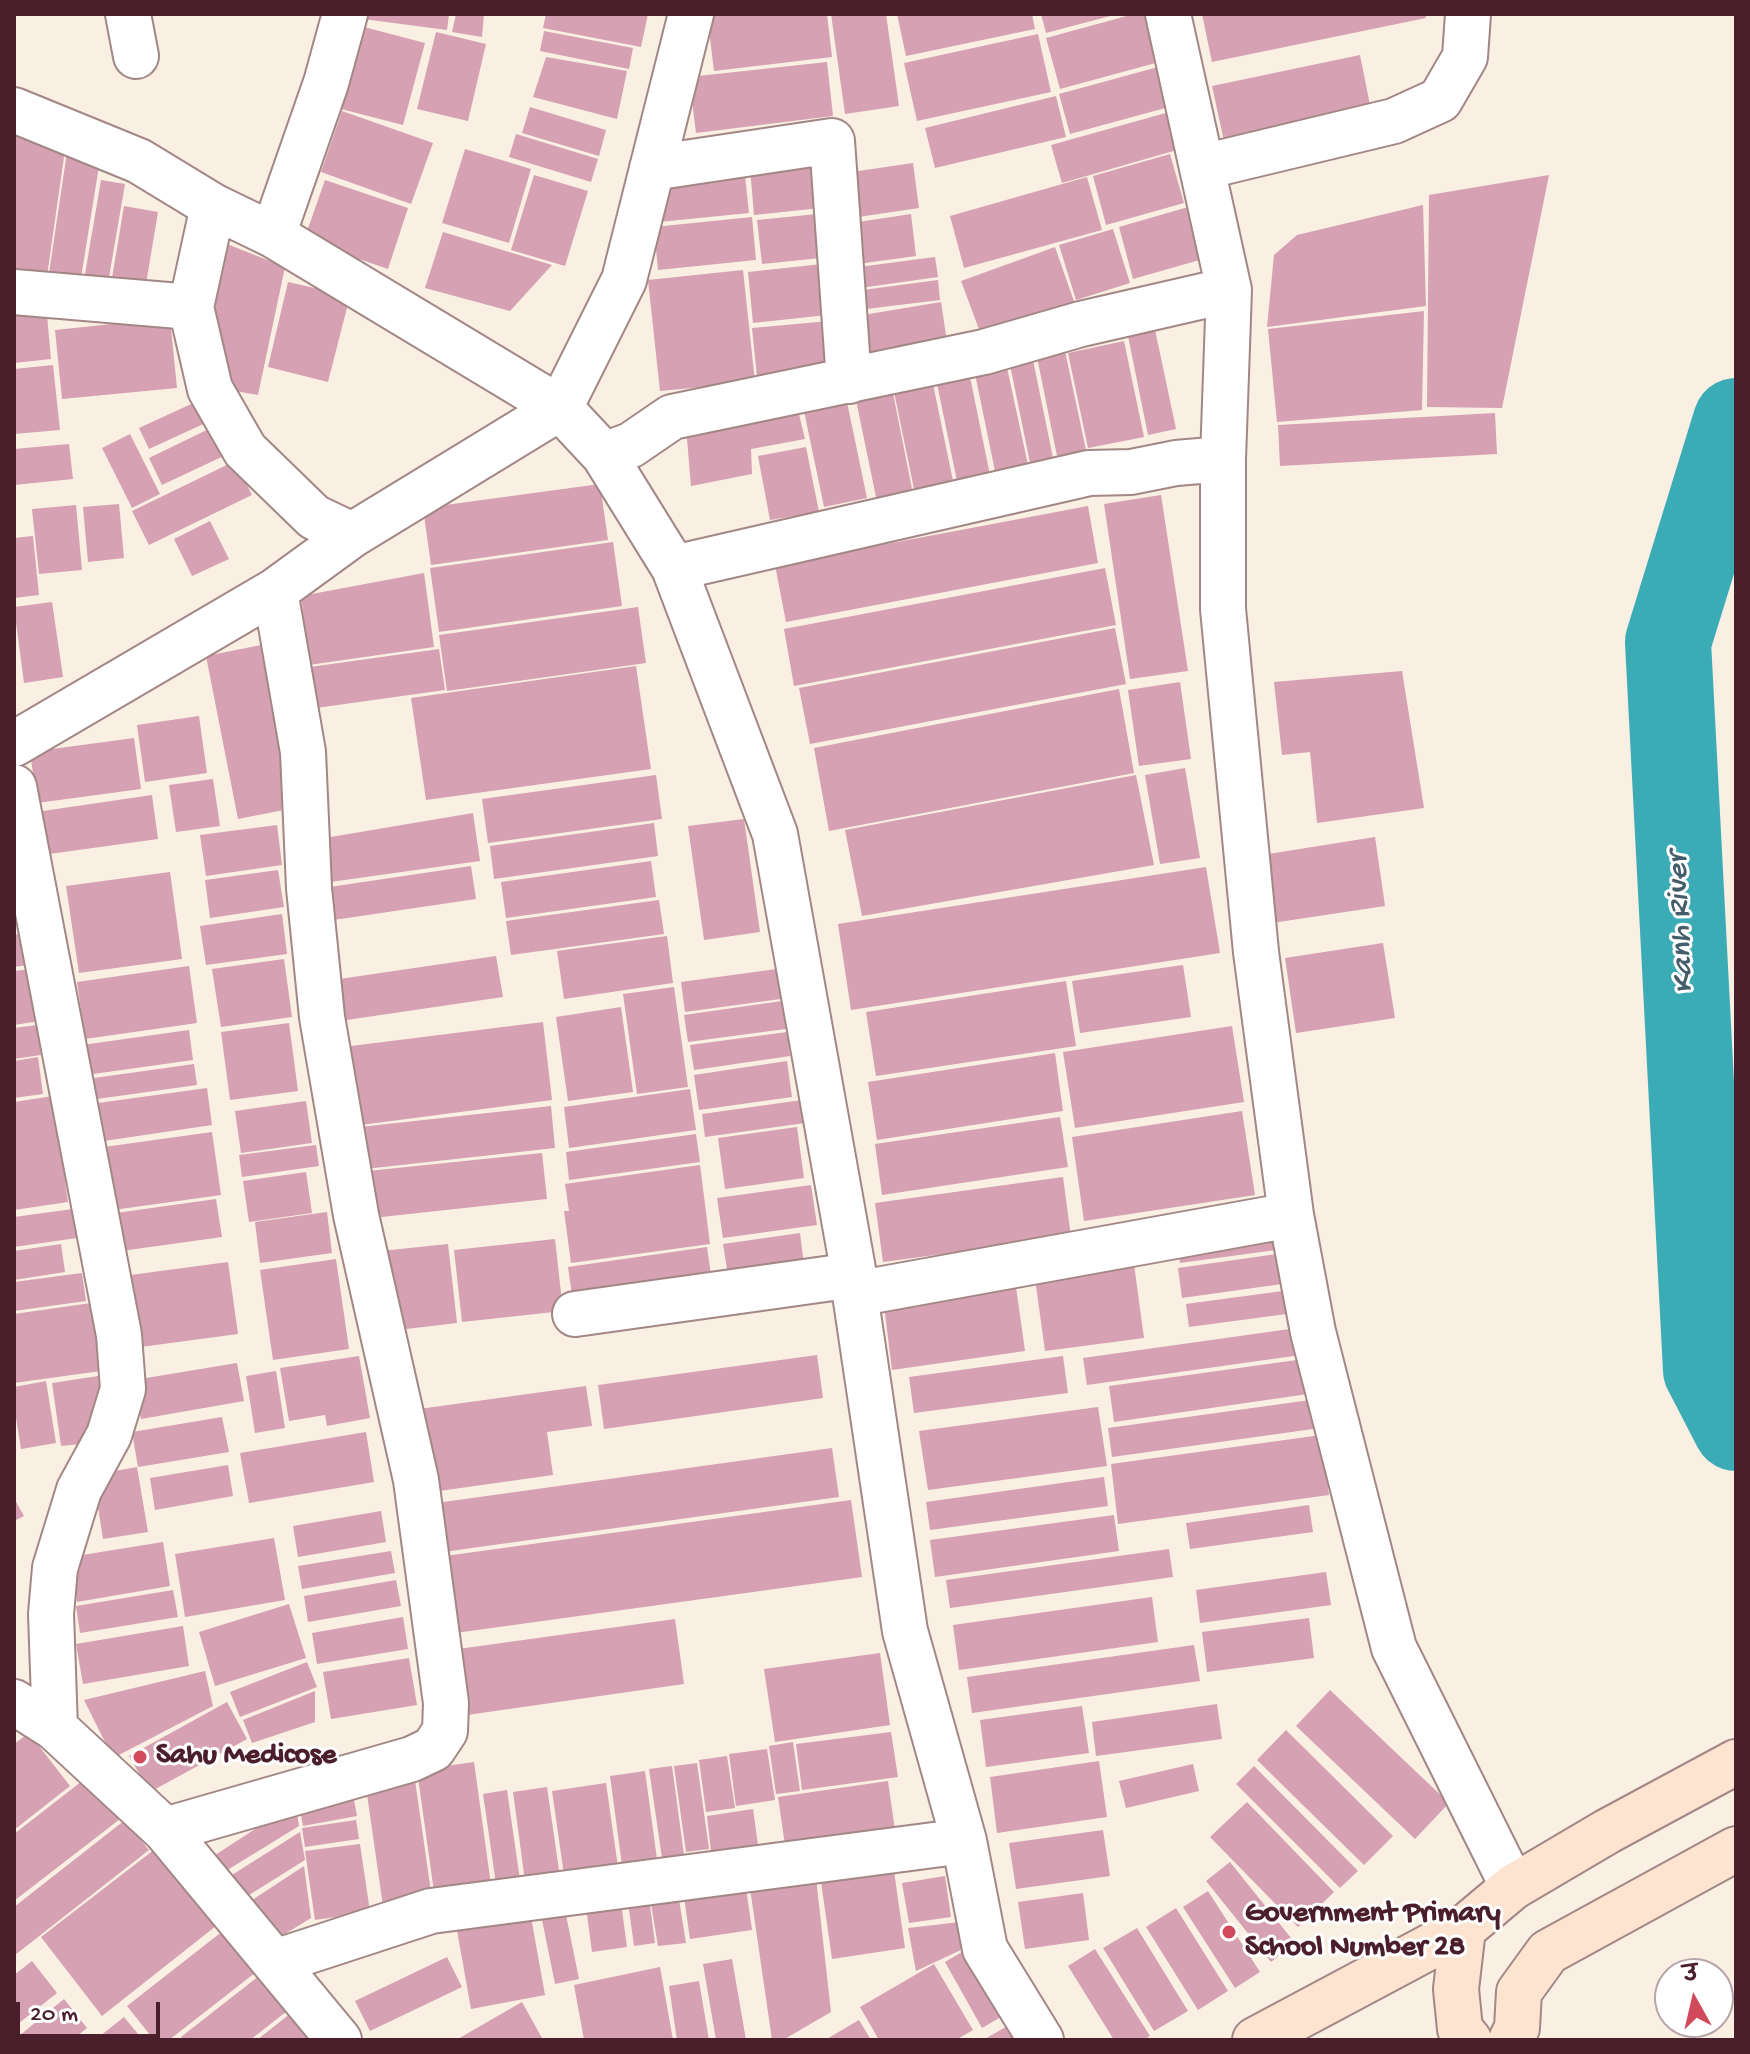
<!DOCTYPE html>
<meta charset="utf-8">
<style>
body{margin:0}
#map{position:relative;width:1750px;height:2054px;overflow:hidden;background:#f9efe2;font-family:"Gochi Hand","Playpen Sans Deva",sans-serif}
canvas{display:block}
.frame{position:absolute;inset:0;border:16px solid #4a1f2b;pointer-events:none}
.north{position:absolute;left:1654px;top:1958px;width:80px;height:80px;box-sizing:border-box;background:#fff;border:2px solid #b7a5aa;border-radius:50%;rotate:352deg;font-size:22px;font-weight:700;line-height:32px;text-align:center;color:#4a1f2b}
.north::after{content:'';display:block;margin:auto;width:28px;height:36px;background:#d1495b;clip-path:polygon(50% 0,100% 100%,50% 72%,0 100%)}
.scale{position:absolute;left:16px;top:2002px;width:144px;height:36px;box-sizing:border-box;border:4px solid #4a1f2b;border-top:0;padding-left:10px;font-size:24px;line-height:28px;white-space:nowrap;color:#4a1f2b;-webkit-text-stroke:6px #fff;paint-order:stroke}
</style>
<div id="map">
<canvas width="1750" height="2054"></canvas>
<div class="frame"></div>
<div class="north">उ</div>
<div class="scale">20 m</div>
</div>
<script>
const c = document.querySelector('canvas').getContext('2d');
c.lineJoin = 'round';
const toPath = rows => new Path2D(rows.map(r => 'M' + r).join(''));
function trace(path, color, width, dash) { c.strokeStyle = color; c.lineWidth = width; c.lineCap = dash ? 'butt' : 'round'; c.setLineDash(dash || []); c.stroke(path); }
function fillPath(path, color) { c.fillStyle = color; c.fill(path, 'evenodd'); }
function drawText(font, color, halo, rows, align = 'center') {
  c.font = font + ' "Gochi Hand",sans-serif'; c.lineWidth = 6; c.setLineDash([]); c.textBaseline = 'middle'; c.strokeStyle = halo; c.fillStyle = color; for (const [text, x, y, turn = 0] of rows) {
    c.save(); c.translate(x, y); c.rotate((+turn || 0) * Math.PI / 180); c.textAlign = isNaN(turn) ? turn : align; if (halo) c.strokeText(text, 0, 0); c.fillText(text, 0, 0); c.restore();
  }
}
trace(toPath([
 [1736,421,1668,642,1706,1370,1736,1428]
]), '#3bacb6', 86);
fillPath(toPath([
 [364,14,449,14,447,30,363,19],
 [456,14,484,14,482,37,452,32],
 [546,14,648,14,641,47,543,28],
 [707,14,827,14,832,57,714,71],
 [831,14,886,14,899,106,845,114],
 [897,14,1032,14,1035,29,906,56],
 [1041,14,1114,14,1114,15,1046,33],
 [1134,14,1162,14,1174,58,1060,89,1046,38],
 [1202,14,1425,14,1426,18,1212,62],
 [364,27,425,43,403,125,341,109],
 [544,31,633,48,629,69,540,51],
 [436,32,486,44,468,121,417,109],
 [1038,34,1051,92,917,121,904,63],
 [1360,55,1371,110,1224,141,1212,86],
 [546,57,627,71,617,119,533,97],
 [827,62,833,116,696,133,689,77],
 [1169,64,1180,104,1070,134,1059,94],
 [1056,96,1066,137,935,168,925,128],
 [530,107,606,130,599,156,522,133],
 [342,111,433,143,411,204,321,172],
 [1173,111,1184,148,1062,183,1051,145],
 [516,134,598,159,591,182,509,157],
 [14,135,65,150,45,290,14,285],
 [465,149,531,169,509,243,442,223],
 [67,152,99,166,80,284,48,280],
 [1170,154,1184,203,1106,225,1093,176],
 [819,161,821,208,754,215,750,168],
 [913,163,919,208,845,219,838,174],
 [744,166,749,213,659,222,655,175],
 [534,175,588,191,565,266,511,250],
 [1549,175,1502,408,1427,407,1429,195],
 [1087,177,1102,230,964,268,950,216],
 [101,180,125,184,107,289,83,286],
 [325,180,408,208,388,269,304,240],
 [1195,205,1210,257,1133,279,1119,227],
 [1423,205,1426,306,1267,327,1274,255,1297,235],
 [124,206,158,212,144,296,110,290],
 [827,213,831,257,762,264,757,220],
 [911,214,916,256,850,265,845,224],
 [752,217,756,260,658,270,654,227],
 [1113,229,1130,283,1076,300,1059,245],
 [443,232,552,265,510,311,425,288],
 [222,242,285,267,258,395,235,391,221,349,212,282],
 [1055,247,1076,307,983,340,961,281],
 [935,257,938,277,853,289,851,268],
 [831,263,836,314,753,323,748,272],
 [743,270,755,382,660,391,648,280],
 [938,280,940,300,858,310,855,291],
 [288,282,350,296,328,382,268,367],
 [941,302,947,342,863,356,857,316],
 [46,304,51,359,14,363,14,307],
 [1424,311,1422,410,1277,422,1268,329],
 [170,318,177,388,62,399,55,330],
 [829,321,834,369,757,377,752,328],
 [1154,325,1176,429,1148,435,1127,331],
 [1124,341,1144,437,1088,448,1068,353],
 [1065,351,1086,450,1057,456,1037,357],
 [1032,355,1053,458,1030,463,1009,360],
 [1006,363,1028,465,995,471,974,369],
 [53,365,60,430,14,434,14,369],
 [969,372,990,475,957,481,936,379],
 [933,384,953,481,914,489,894,392],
 [892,388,913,494,877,502,855,395],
 [202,399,212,420,149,449,139,428],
 [796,402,805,439,751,449,752,474,691,486,686,427],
 [847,402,867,498,824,507,804,411],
 [1495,413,1497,454,1280,466,1278,425],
 [217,425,230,453,162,485,149,458],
 [130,434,160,494,132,508,102,448],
 [69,444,73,479,14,485,14,449],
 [806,447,819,512,770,520,758,456],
 [235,461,252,495,149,545,132,511],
 [600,484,608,540,431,565,423,508],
 [1161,495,1188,671,1130,679,1104,504],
 [119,504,124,558,88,562,83,507],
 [76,505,82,570,39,574,32,509],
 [1088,506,1098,563,786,622,775,565],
 [210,521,229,559,192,576,174,539],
 [33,536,39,595,14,598,14,538],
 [613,542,622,606,439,632,430,568],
 [1105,568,1116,625,794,686,784,629],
 [424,573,434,647,309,665,301,596],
 [52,602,63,677,24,683,14,607],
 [638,607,646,663,447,691,439,635],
 [1115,628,1126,684,810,744,799,688],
 [261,645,294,808,238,819,206,656],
 [439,649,445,690,316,708,310,667],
 [636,666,651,769,426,800,411,698],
 [1402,671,1424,808,1317,823,1310,752,1282,755,1274,682],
 [1180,682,1191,759,1139,766,1128,690],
 [1119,689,1134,773,829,831,814,748],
 [199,716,207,773,145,782,137,725],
 [134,738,141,789,37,803,30,752],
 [1185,768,1200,858,1160,864,1145,775],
 [656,775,662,819,488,843,482,799],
 [1136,775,1154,865,862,916,845,830],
 [213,779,220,826,176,832,169,785],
 [152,795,158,839,42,855,36,812],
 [473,813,480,861,316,884,313,840],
 [744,819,760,932,704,940,688,826],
 [654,823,658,856,494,879,490,846],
 [277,825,282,865,206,876,200,835],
 [1375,837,1385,906,1272,923,1262,855],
 [651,861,656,897,506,918,501,882],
 [471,866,476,899,320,922,316,889],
 [1206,867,1220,953,851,1010,838,924],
 [278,870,284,907,210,918,205,880],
 [170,872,182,959,79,973,66,886],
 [659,900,664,934,511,955,506,921],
 [282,914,287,954,206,965,200,926],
 [31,932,35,964,14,967,14,935],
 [667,936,673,983,564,999,557,951],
 [1383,943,1395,1018,1296,1033,1285,958],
 [496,956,503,997,333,1022,326,981],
 [284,959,292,1017,221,1027,212,969],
 [1183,965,1191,1017,1080,1033,1072,981],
 [189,966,197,1023,85,1039,77,982],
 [784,968,788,998,685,1012,681,982],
 [32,969,40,1021,14,1025,14,971],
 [1066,981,1076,1046,876,1076,866,1012],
 [674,987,688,1087,637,1094,623,994],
 [789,1000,793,1028,688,1042,684,1015],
 [621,1007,633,1092,568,1101,556,1017],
 [543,1022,552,1100,353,1126,343,1047],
 [289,1023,298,1091,230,1100,221,1032],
 [37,1025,41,1055,14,1059,14,1028],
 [1232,1026,1244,1102,1075,1128,1063,1052],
 [189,1030,193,1060,79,1076,75,1046],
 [787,1032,790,1056,694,1070,690,1045],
 [1055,1053,1063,1111,877,1140,868,1082],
 [38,1057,43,1094,14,1098,14,1061],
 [787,1061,792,1097,699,1110,694,1075],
 [194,1064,197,1085,90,1100,87,1079],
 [207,1088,212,1125,104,1141,98,1103],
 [690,1089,696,1130,569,1148,564,1107],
 [53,1096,68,1202,14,1210,14,1102],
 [802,1100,805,1123,705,1137,702,1114],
 [306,1101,312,1143,241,1153,235,1111],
 [551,1106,555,1148,356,1170,351,1128],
 [1242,1111,1255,1195,1084,1221,1072,1137],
 [1060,1117,1068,1167,882,1195,875,1144],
 [797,1127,804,1178,725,1189,718,1138],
 [212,1132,221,1195,113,1210,104,1147],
 [696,1134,700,1162,569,1180,566,1152],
 [316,1145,319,1166,242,1177,239,1155],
 [542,1153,547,1199,363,1219,358,1172],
 [700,1165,710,1244,571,1263,564,1211,569,1211,565,1184],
 [306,1172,312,1213,249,1222,243,1181],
 [1063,1177,1071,1237,883,1262,875,1203],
 [811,1185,817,1225,723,1238,717,1198],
 [216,1199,222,1237,114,1252,109,1214],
 [73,1209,77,1238,14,1247,14,1217],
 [327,1212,332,1253,260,1263,255,1222],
 [1272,1224,1276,1250,1180,1263,1176,1238],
 [800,1233,804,1265,728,1275,723,1244],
 [555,1239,563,1311,462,1322,454,1250],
 [61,1244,65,1272,14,1280,14,1251],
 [448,1244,457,1323,389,1331,381,1251],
 [707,1247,712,1282,573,1302,568,1267],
 [1284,1253,1289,1283,1182,1298,1178,1268],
 [1133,1257,1144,1338,1045,1351,1034,1271],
 [336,1259,349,1349,273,1360,260,1270],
 [228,1262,238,1334,133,1348,123,1276],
 [82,1273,86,1301,14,1311,14,1282],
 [1016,1287,1025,1351,892,1370,884,1306],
 [1290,1290,1294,1313,1189,1327,1186,1304],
 [91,1303,101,1371,14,1383,14,1314],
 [1304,1327,1308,1354,1087,1385,1083,1358],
 [817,1355,823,1398,604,1429,598,1385],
 [359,1356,370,1418,327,1426,325,1415,289,1421,280,1368],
 [1063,1356,1068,1393,914,1413,909,1377],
 [1304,1359,1308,1394,1114,1422,1109,1386],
 [237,1363,244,1401,141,1419,134,1380],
 [276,1371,285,1428,255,1433,246,1376],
 [98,1376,102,1407,80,1444,61,1446,52,1383],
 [46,1381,56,1443,21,1449,14,1405,14,1387],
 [586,1386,592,1426,547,1432,553,1475,432,1492,419,1409],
 [1310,1400,1313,1429,1112,1457,1108,1428],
 [1098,1407,1107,1466,928,1490,919,1431],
 [222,1417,229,1452,138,1467,132,1432],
 [366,1432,374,1482,249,1503,240,1453],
 [1321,1435,1329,1495,1118,1524,1111,1464],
 [832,1448,839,1497,436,1553,429,1504],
 [228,1465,233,1496,155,1510,150,1478],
 [137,1467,148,1532,103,1539,93,1475],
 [1104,1477,1108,1506,930,1530,926,1502],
 [14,1498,24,1516,14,1521],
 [851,1500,862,1577,448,1634,438,1557],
 [1309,1505,1313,1532,1190,1549,1186,1523],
 [381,1511,386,1542,298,1557,293,1526],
 [1114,1515,1119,1551,935,1577,930,1540],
 [274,1538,285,1600,185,1617,175,1554],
 [163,1542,170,1586,77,1602,70,1557],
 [1169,1549,1173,1577,950,1608,946,1580],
 [391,1551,395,1573,302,1589,298,1566],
 [1326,1572,1331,1605,1200,1623,1196,1590],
 [396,1580,401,1606,308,1622,304,1596],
 [173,1590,178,1617,80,1633,76,1606],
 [1152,1597,1158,1642,959,1670,953,1625],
 [289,1604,306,1658,215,1686,199,1632],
 [403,1617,408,1649,317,1664,312,1633],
 [1309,1618,1314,1658,1207,1672,1202,1632],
 [675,1619,684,1684,460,1716,451,1650],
 [183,1626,189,1666,83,1684,76,1644],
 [1194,1645,1200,1681,972,1713,967,1677],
 [880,1653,890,1725,775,1742,764,1669],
 [409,1658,417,1705,331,1719,323,1672],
 [307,1662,317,1687,240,1717,230,1692],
 [205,1671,213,1706,113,1758,84,1700],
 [1330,1690,1449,1803,1415,1839,1296,1726],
 [315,1691,315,1722,252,1743,243,1720],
 [227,1702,247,1739,150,1792,129,1756],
 [1217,1704,1222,1739,1096,1756,1092,1722],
 [1082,1706,1089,1753,986,1767,980,1720],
 [1286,1730,1393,1836,1364,1865,1257,1760],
 [891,1732,898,1777,802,1790,796,1744],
 [29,1733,70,1786,14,1830,14,1744],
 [793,1742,800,1791,776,1794,769,1746],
 [767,1749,775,1800,736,1806,729,1754],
 [727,1756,735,1808,706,1812,699,1760],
 [1099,1761,1107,1817,997,1833,990,1777],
 [474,1762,491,1885,434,1892,417,1770],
 [697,1763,709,1849,686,1852,674,1766],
 [1193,1764,1199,1791,1126,1808,1119,1781],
 [672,1766,684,1855,662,1858,649,1769],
 [1254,1766,1358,1871,1340,1888,1236,1784],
 [645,1771,657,1859,622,1865,610,1776],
 [86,1778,120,1819,14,1901,14,1834],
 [415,1780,432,1899,383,1906,366,1787],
 [888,1781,895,1830,785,1845,778,1797],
 [606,1783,618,1867,564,1875,552,1791],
 [547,1787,560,1877,525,1881,513,1792],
 [507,1790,520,1880,496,1884,483,1794],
 [353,1795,357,1816,303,1826,299,1804],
 [1247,1802,1334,1892,1298,1927,1210,1837],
 [295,1803,299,1826,216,1877,206,1861],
 [753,1809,758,1845,711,1851,707,1816],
 [125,1820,149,1850,15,1955,14,1907],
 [356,1820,359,1839,305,1847,302,1828],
 [1103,1830,1110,1876,1016,1889,1009,1843],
 [300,1832,305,1860,238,1902,224,1880],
 [360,1844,370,1912,315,1920,305,1851],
 [155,1849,216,1926,102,2016,41,1937],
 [1230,1862,1295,1943,1271,1962,1206,1881],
 [304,1866,311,1918,267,1945,243,1906],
 [894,1871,905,1948,832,1959,821,1882],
 [945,1876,951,1917,909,1923,902,1883],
 [816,1878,831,2012,783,2040,772,2040,750,1888],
 [745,1881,752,1930,690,1939,683,1890],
 [677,1887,686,1943,658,1946,649,1892],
 [648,1891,655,1943,634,1946,627,1895],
 [1208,1891,1260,1972,1235,1988,1183,1907],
 [1083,1893,1089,1940,1025,1949,1018,1902],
 [620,1895,627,1947,592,1952,585,1900],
 [564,1905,579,1979,555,1984,540,1910],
 [529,1906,545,1995,471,2009,455,1919],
 [1176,1908,1228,1991,1198,2010,1146,1927],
 [960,1922,963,1949,916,1971,908,1928],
 [228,1927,260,1969,169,2040,154,2040,127,2006],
 [1137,1928,1188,2011,1154,2031,1103,1948],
 [974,1945,1013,2010,982,2028,945,1962],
 [1095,1949,1150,2036,1143,2040,1114,2040,1068,1966],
 [447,1957,462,1987,370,2031,355,2001],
 [732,1959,746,2040,716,2040,703,1964],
 [32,1961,57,1993,14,2027,14,1975],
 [934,1964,973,2030,956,2040,879,2040,860,2007],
 [660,1967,673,2040,584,2040,574,1985],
 [264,1972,291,2008,250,2040,183,2040,181,2037],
 [699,1981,709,2040,677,2040,669,1986],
 [64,1999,87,2028,72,2040,14,2040],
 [522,2002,542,2038,538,2040,456,2040],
 [301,2005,328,2040,257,2040],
 [124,2017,143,2040,95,2040],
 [859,2020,871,2040,825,2040],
 [1018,2020,1029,2040,983,2040]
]), '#d5a1b3');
const street = toPath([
 [128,14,136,56],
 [1168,14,1229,290,1223,459,1223,609,1256,952,1291,1215,1313,1332,1394,1648,1513,1887],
 [14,110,139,161,213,206,273,235,560,408,604,455,674,568,775,834,854,1275,855,1294,905,1631,964,1841,985,1949,1041,2040],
 [1203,167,1394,121,1440,100,1465,57,1468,14],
 [652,168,832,141,849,381],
 [213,206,191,307,210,389,245,450,314,517,352,535],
 [273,235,326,83,345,14],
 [14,292,191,307],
 [604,455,631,445,672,417,984,352,1081,324,1229,290],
 [674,568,1089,473,1131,472,1176,463,1223,459],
 [14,744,275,591,352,535,560,408,624,280,691,14],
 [14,787,119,1335,123,1389,109,1435,79,1490,55,1568,51,1614,55,1728],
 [855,1294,1291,1215],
 [575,1314,854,1275],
 [14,1702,55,1728,165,1830,339,2040],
 [165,1830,412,1759,433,1749,445,1731,446,1703,416,1480,356,1215,322,1017,309,888,303,752,275,591],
 [275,1962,431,1911,964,1841]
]);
const secondary = toPath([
 [1255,2040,1463,1929],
 [1469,2040,1460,2029,1456,1989,1463,1929,1513,1887,1608,1831,1736,1762],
 [1511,2040,1517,2028,1519,1992,1548,1952,1736,1849]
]);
trace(street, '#a28786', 48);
trace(secondary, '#a28786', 48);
trace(street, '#fff', 44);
trace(secondary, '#fde4d1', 44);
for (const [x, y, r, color] of [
 [140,1757,8,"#d1495b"],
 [1229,1932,8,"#d1495b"]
]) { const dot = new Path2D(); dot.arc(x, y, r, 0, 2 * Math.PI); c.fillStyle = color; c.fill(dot); trace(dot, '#fff', 3); }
drawText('bold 30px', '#4a1f2b', '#fff', [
 ["Sahu Medicose",156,1757],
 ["Government Primary",1245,1915],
 ["School Number 28",1245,1949]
], 'left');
drawText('italic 32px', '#435e6a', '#fff', [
 ["Kanh River",1683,923,-93]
]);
</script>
